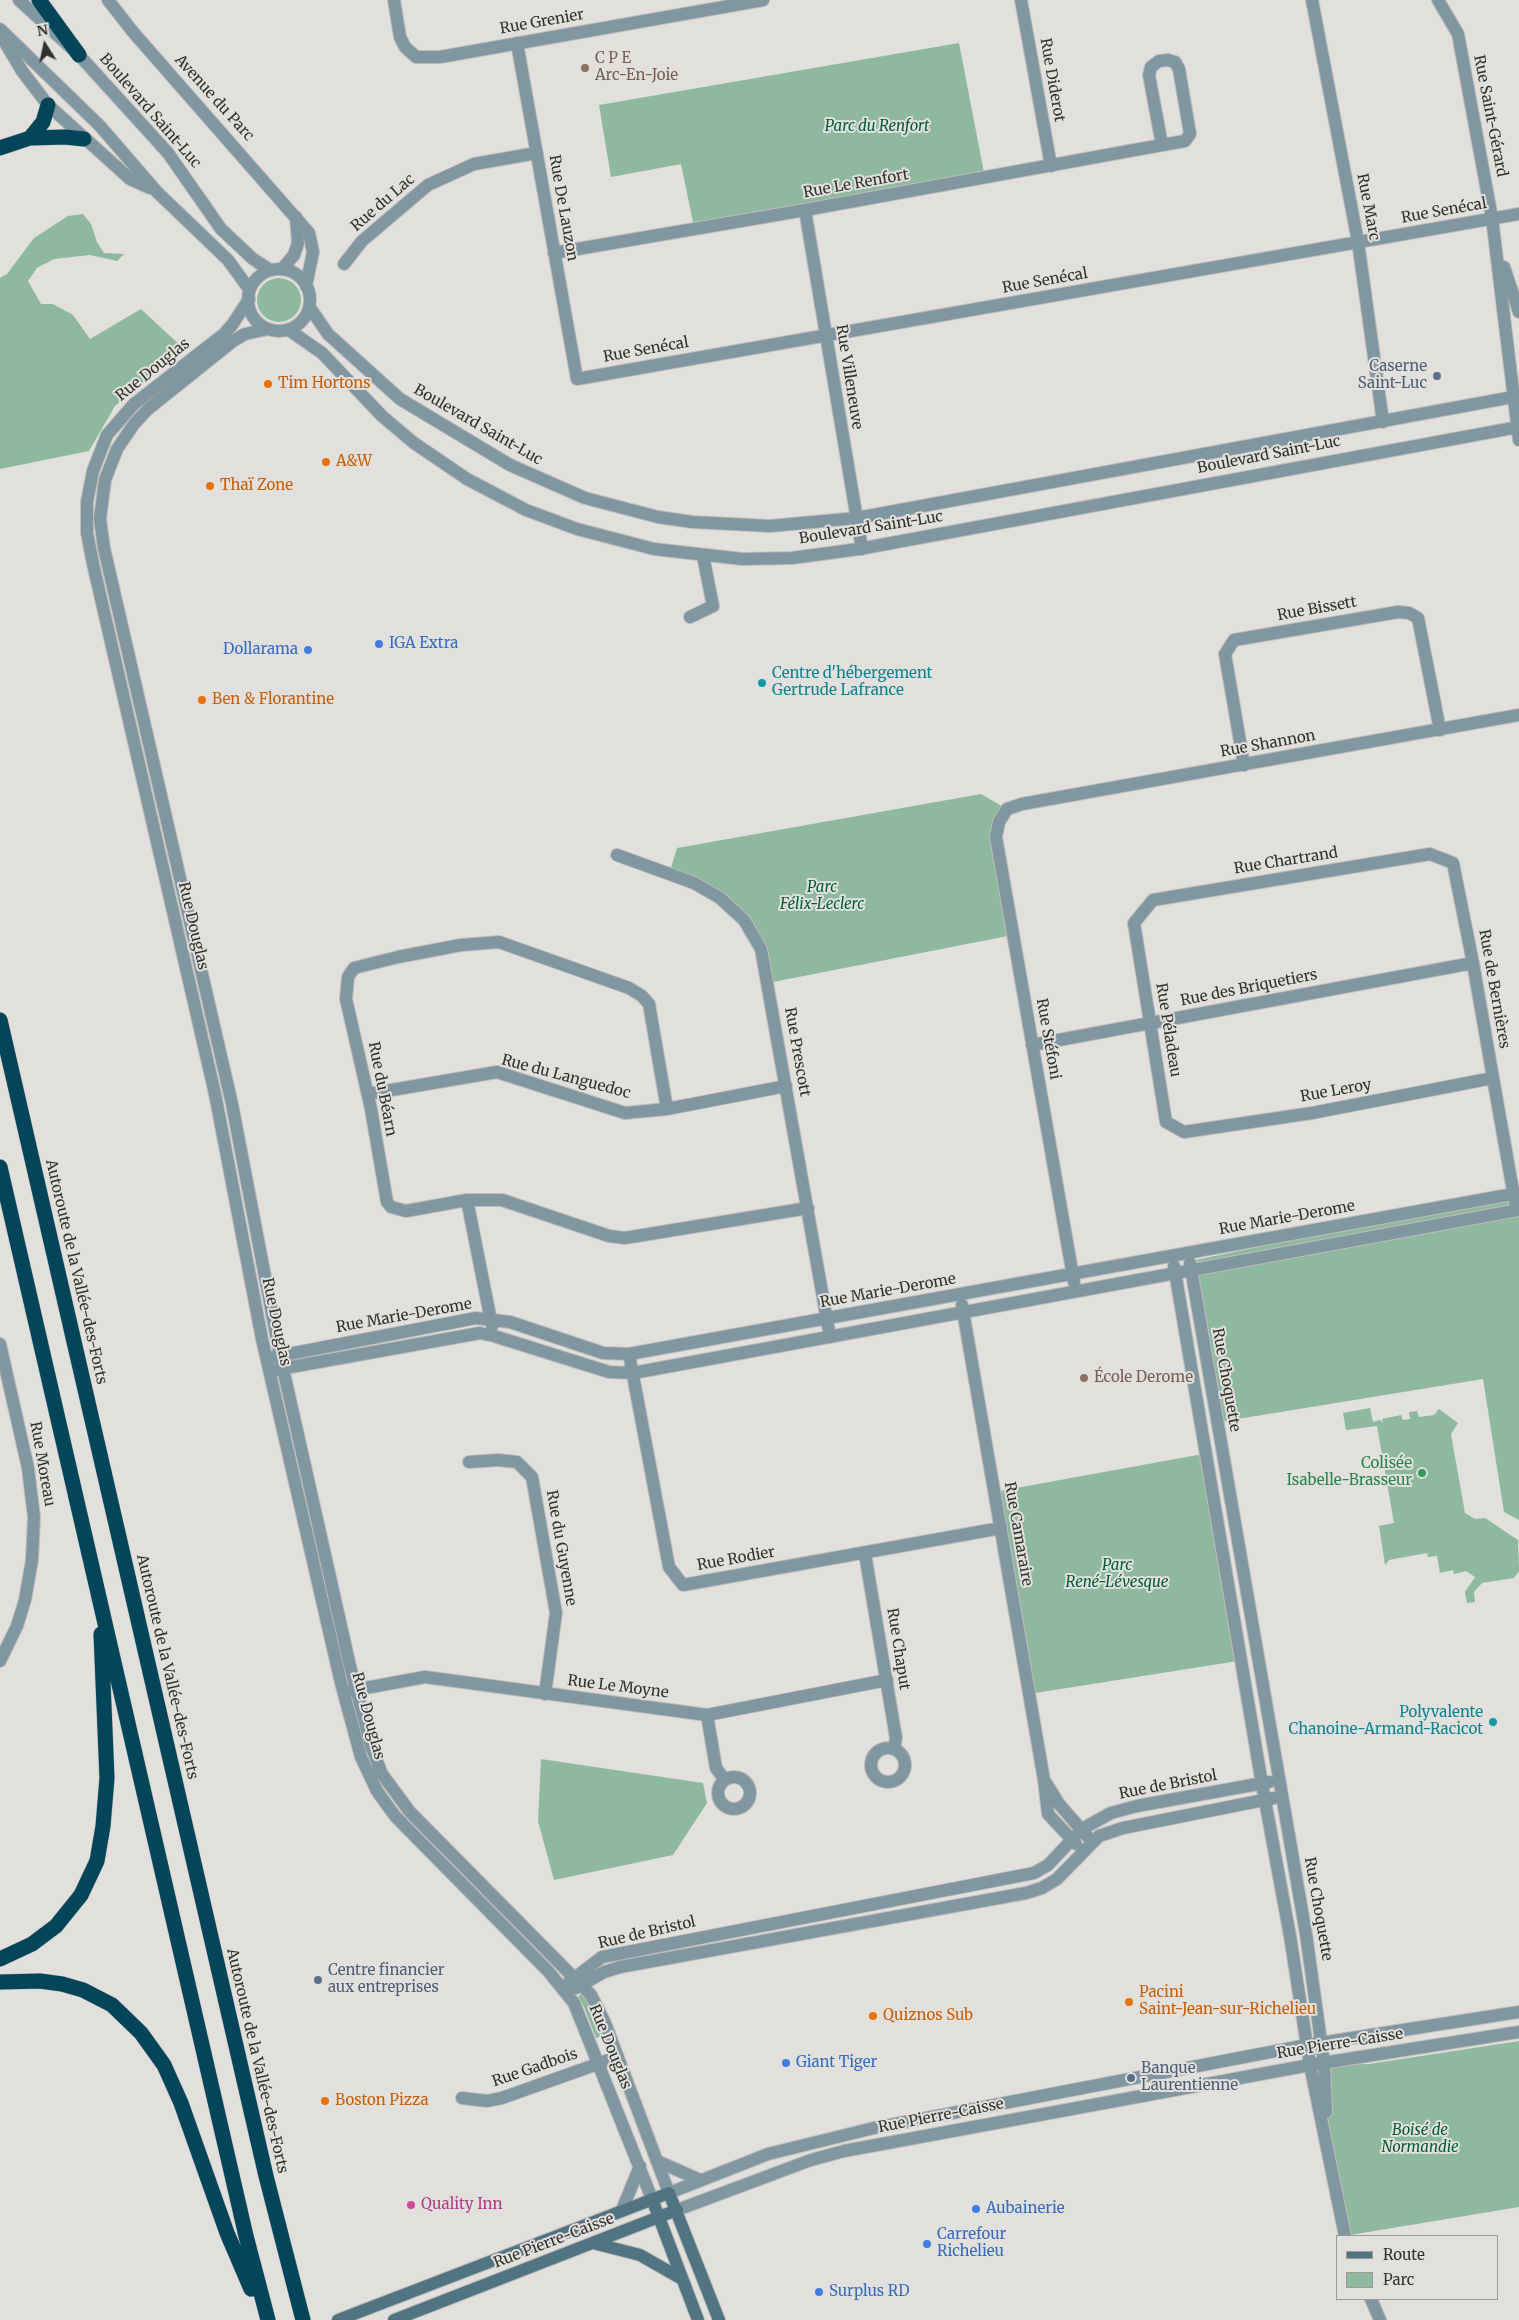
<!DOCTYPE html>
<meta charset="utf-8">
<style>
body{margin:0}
#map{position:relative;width:1519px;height:2320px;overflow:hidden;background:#e2e0dd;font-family:Merriweather,serif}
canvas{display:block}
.legend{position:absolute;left:1336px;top:2235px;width:162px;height:65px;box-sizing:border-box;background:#e2e0dd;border:1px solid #9c9a98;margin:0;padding:6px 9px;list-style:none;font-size:15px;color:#323130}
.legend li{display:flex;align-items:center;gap:10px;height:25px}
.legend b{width:25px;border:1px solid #9c9a98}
.north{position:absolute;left:20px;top:20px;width:50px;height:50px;-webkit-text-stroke:4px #e2e0dd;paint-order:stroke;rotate:350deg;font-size:14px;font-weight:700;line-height:20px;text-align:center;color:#323130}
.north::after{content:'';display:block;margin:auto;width:18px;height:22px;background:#323130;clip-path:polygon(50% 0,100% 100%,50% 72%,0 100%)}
</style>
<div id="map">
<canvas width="1519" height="2320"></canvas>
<ul class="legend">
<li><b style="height:6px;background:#517482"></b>Route</li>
<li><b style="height:14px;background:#8eb99f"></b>Parc</li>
</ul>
<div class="north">N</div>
</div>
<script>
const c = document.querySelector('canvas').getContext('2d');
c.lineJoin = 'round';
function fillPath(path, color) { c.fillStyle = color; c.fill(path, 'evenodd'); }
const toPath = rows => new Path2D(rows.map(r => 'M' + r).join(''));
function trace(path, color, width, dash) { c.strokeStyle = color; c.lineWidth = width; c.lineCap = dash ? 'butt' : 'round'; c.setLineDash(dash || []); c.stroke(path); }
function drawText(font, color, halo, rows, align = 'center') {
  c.font = font + ' Merriweather,serif'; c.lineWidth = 4; c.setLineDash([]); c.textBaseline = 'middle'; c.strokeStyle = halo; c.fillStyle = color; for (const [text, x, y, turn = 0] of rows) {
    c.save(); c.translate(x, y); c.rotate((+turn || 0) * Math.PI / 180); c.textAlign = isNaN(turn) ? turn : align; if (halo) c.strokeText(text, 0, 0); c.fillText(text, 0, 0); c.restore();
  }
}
fillPath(toPath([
 [959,43,985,178,694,227,681,164,611,177,599,105],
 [83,214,91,224,97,242,104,253,124,254,117,261,90,255,54,259,37,268,28,281,41,304,53,304,73,315,90,339,141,309,184,349,115,406,89,451,0,469,0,278,7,274,34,238,68,216],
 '257 300a22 22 0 1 1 44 0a22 22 0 1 1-44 0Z',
 [981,794,1007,809,999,822,1013,935,768,983,761,949,720,898,669,874,677,848],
 [1519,1193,1519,1520,1504,1512,1483,1379,1213,1423,1186,1262],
 [1370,1408,1373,1422,1380,1420,1383,1423,1382,1419,1401,1415,1403,1420,1410,1419,1409,1412,1417,1411,1419,1417,1434,1415,1439,1409,1458,1423,1451,1434,1465,1513,1475,1519,1485,1518,1518,1540,1519,1571,1514,1578,1482,1583,1474,1592,1475,1602,1467,1603,1465,1592,1475,1577,1466,1571,1454,1574,1453,1570,1440,1573,1437,1556,1428,1557,1427,1553,1389,1560,1385,1565,1379,1526,1394,1523,1377,1426,1346,1430,1343,1413],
 [1203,1454,1238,1661,1029,1694,994,1492],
 [541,1759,703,1783,707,1803,673,1855,554,1880,538,1821],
 [582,1993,595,2013,603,2036,596,2038,584,2007,578,1997],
 [1519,2041,1519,2207,1344,2236,1326,2133,1324,2065,1369,2064]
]), '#8eb99f');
const minor = toPath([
 [394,0,400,37,405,47,416,57,440,57,763,0],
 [1021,0,1051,166],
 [1312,0,1358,242,1383,422],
 [517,43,577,379,1519,214],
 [805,210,862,549],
 [554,253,805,210,1162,145,1185,141,1190,134,1179,69,1175,62,1168,60,1159,61,1151,67,1149,75,1162,145],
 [344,264,362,241,428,185,474,164,537,153],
 [249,299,232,325,224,334,134,404,107,435,93,471,87,502,87,533,93,564,215,1094,262,1339,341,1683,361,1757,377,1791,395,1816,548,1971,574,2003,652,2199],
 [268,329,245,334,233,341,148,409,134,424,117,449,105,480,100,519,104,548,232,1104,280,1355,350,1666,371,1746,382,1774,410,1812,591,1995,605,2023,669,2193],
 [690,617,713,606,703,556],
 [1244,765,1225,654,1234,640,1398,612,1409,613,1418,618,1440,730],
 [617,855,694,883,720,898,744,920,761,949,830,1337],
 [1032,1045,1473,963],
 [1493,1078,1312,1113,1184,1132,1166,1122,1134,923,1153,900,1430,854,1453,863,1473,963,1493,1078,1515,1202],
 [368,1094,497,1072,625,1113,667,1109,786,1086],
 [667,1109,649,1004,642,996,629,988,499,942,461,945,398,957,354,968,348,977,346,999,371,1109,387,1202,391,1207,406,1211,467,1200,502,1200,609,1236,625,1238,808,1208],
 [467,1200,492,1326],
 [1190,1263,1306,1934,1324,2063,1326,2112],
 [1174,1266,1262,1784,1290,1936,1310,2065,1345,2236],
 [1074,1282,996,837,999,822,1007,809,1022,804,1519,715],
 [962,1305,1044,1780,1048,1814,1076,1844],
 [629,1354,669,1567,683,1585,1001,1528],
 [273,1357,476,1318,510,1322,603,1353,629,1354,1519,1193],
 [274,1370,480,1333,494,1336,609,1372,633,1373,1519,1210],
 [469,1462,498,1460,517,1462,532,1477,556,1613,545,1694],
 [865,1554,896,1738,894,1749],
 [349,1691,425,1677,707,1715,887,1680],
 [707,1715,716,1768,725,1780],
 '871 1765a17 17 0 1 1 34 0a17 17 0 1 1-34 0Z',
 '718 1793a16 16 0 1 1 32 0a16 16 0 1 1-32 0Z',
 [1046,1783,1059,1804,1087,1836],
 [568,1983,602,1957,1034,1873,1048,1865,1082,1829,1111,1813,1137,1806,1269,1782],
 [576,1988,604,1972,620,1967,1026,1893,1042,1888,1057,1879,1099,1836,1123,1828,1274,1798],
 [462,2098,487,2101,502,2098,617,2057],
 [622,2210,640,2166],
 [1371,2299,1380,2320]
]);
const tertiary = toPath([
 [19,0,79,55,168,153,221,229,253,259,270,270],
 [108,0,133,32,309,233,313,252,306,286],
 [1438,0,1458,34,1492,218,1519,440],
 [0,29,100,126,157,192,228,260,249,289],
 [0,34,22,71,48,105,130,179,150,188],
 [1504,267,1519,312],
 [282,269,294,255,298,243,296,217],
 '248 300a31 31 0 1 1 62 0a31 31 0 1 1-62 0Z',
 [310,308,328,334,400,399,510,465,585,498,658,517,692,522,770,526,857,518,1519,396],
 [289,330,322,353,382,416,414,443,467,479,526,510,577,529,654,549,742,559,792,558,859,549,1519,427],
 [0,1344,28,1468,34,1517,32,1560,25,1600,17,1626,0,1661],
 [657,2161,700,2180],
 [669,2193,768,2154,874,2128,1307,2045,1519,2012],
 [677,2210,811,2160,844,2151,1310,2065,1519,2032]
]);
const secondary = toPath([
 [652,2199,698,2320],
 [593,2243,640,2255,682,2279],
 [338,2320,669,2193,719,2320],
 [394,2320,677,2210]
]);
const motorway = toPath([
 [39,0,79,55],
 [30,138,43,122,48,105],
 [0,148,30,138,65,137,84,139],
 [0,1020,266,2176,303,2320],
 [0,1167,246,2236,268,2320],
 [0,1959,32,1944,56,1926,81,1895,97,1861,103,1826,107,1778,101,1634],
 [0,1982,40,1981,62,1984,83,1990,112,2005,141,2033,164,2065,181,2103,227,2233,251,2289]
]);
trace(minor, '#bfbdba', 14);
trace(tertiary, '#bfbdba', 14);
trace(secondary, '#bfbdba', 14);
trace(motorway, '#bfbdba', 16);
trace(minor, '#8097a1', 12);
trace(tertiary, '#8097a1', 12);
trace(secondary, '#517482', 12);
trace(motorway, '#044559', 15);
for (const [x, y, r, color] of [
 [585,68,5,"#8d6e63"],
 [1437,376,5,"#5c6f8a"],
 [268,384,5,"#e8710a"],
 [326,462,5,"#e8710a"],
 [210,486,5,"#e8710a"],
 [379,644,5,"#3f7fe0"],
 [308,650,5,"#3f7fe0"],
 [762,683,5,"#0f9aa8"],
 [202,700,5,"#e8710a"],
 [1084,1378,5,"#8d6e63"],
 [1422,1473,5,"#2e9e5b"],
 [1493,1722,5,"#0f9aa8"],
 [318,1980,5,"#5c6f8a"],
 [1129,2002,5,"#e8710a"],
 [873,2016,5,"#e8710a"],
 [786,2063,5,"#3f7fe0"],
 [1131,2078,5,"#5c6f8a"],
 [325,2101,5,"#e8710a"],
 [411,2205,5,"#d1479c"],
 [976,2209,5,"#3f7fe0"],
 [927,2244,5,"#3f7fe0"],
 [819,2292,5,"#3f7fe0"]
]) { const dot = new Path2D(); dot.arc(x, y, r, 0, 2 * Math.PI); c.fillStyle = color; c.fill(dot); trace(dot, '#e2e0dd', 2); }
drawText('15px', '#323130', '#e2e0dd', [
 ["Rue Grenier",542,22,-10],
 ["Rue Diderot",1052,80,80],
 ["Avenue du Parc",214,98,48],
 ["Boulevard Saint-Luc",150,111,49],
 ["Rue Saint-Gérard",1490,116,79],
 ["Rue Le Renfort",856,184,-10],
 ["Rue du Lac",383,203,-41],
 ["Rue Marc",1368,207,79],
 ["Rue De Lauzon",563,208,80],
 ["Rue Senécal",1444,211,-10],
 ["Rue Senécal",1045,281,-10],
 ["Rue Senécal",646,350,-10],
 ["Rue Douglas",153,370,-39],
 ["Rue Villeneuve",849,377,81],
 ["Boulevard Saint-Luc",478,425,30],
 ["Boulevard Saint-Luc",1269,455,-11],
 ["Boulevard Saint-Luc",871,528,-9],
 ["Rue Bissett",1317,609,-10],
 ["Rue Shannon",1268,744,-10],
 ["Rue Chartrand",1286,861,-9],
 ["Rue Douglas",193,926,77],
 ["Rue des Briquetiers",1249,988,-11],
 ["Rue de Bernières",1494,989,80],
 ["Rue Péladeau",1168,1030,81],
 ["Rue Stéfoni",1048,1039,80],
 ["Rue Prescott",797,1052,80],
 ["Rue du Languedoc",566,1077,15],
 ["Rue du Béarn",382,1089,79],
 ["Rue Leroy",1336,1091,-10],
 ["Rue Marie-Derome",1287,1218,-10],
 ["Autoroute de la Vallée-des-Forts",76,1272,77],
 ["Rue Marie-Derome",888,1291,-10],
 ["Rue Marie-Derome",404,1316,-10],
 ["Rue Douglas",276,1322,78],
 ["Rue Choquette",1226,1380,80],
 ["Rue Moreau",42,1464,80],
 ["Rue Camaraire",1018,1534,80],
 ["Rue du Guyenne",561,1548,80],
 ["Rue Rodier",736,1559,-10],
 ["Rue Chaput",898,1649,81],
 ["Autoroute de la Vallée-des-Forts",167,1667,77],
 ["Rue Le Moyne",618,1687,7],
 ["Rue Douglas",368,1716,75],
 ["Rue de Bristol",1168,1785,-11],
 ["Rue Choquette",1318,1909,80],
 ["Rue de Bristol",647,1933,-13],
 ["Rue Pierre-Caisse",1340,2044,-9],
 ["Rue Douglas",610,2047,68],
 ["Autoroute de la Vallée-des-Forts",257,2061,77],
 ["Rue Gadbois",535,2068,-19],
 ["Rue Pierre-Caisse",941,2116,-11],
 ["Rue Pierre-Caisse",554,2241,-21]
]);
drawText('15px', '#785e54', '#e2e0dd', [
 ["C P E",595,59],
 ["Arc-En-Joie",595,76],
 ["École Derome",1094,1378]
], 'left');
drawText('italic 15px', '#015c37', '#e2e0dd', [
 ["Parc du Renfort",877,127],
 ["Parc",822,888],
 ["Félix-Leclerc",822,905],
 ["Parc",1117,1566],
 ["René-Lévesque",1117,1583],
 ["Boisé de",1420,2131],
 ["Normandie",1420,2148]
]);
drawText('15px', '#4e5e75', '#e2e0dd', [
 ["Caserne",1427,367,"right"],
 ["Saint-Luc",1427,384,"right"],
 ["Centre financier",328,1971],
 ["aux entreprises",328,1988],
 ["Banque",1141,2069],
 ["Laurentienne",1141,2086]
], 'left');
drawText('15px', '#c56008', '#e2e0dd', [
 ["Tim Hortons",278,384],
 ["A&W",336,462],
 ["Thaï Zone",220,486],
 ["Ben & Florantine",212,700],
 ["Pacini",1139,1993],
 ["Saint-Jean-sur-Richelieu",1139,2010],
 ["Quiznos Sub",883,2016],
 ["Boston Pizza",335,2101]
], 'left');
drawText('15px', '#366cbe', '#e2e0dd', [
 ["IGA Extra",389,644],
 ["Dollarama",298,650,"right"],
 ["Giant Tiger",796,2063],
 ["Aubainerie",986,2209],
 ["Carrefour",937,2235],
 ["Richelieu",937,2252],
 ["Surplus RD",829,2292]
], 'left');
drawText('15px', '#0d838f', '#e2e0dd', [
 ["Centre d'hébergement",772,674],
 ["Gertrude Lafrance",772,691],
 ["Polyvalente",1483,1713,"right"],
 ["Chanoine-Armand-Racicot",1483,1730,"right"]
], 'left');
drawText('15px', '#27864d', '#e2e0dd', [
 ["Colisée",1412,1464],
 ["Isabelle-Brasseur",1412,1481]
], 'right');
drawText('15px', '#b23c85', '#e2e0dd', [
 ["Quality Inn",421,2205]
], 'left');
</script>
